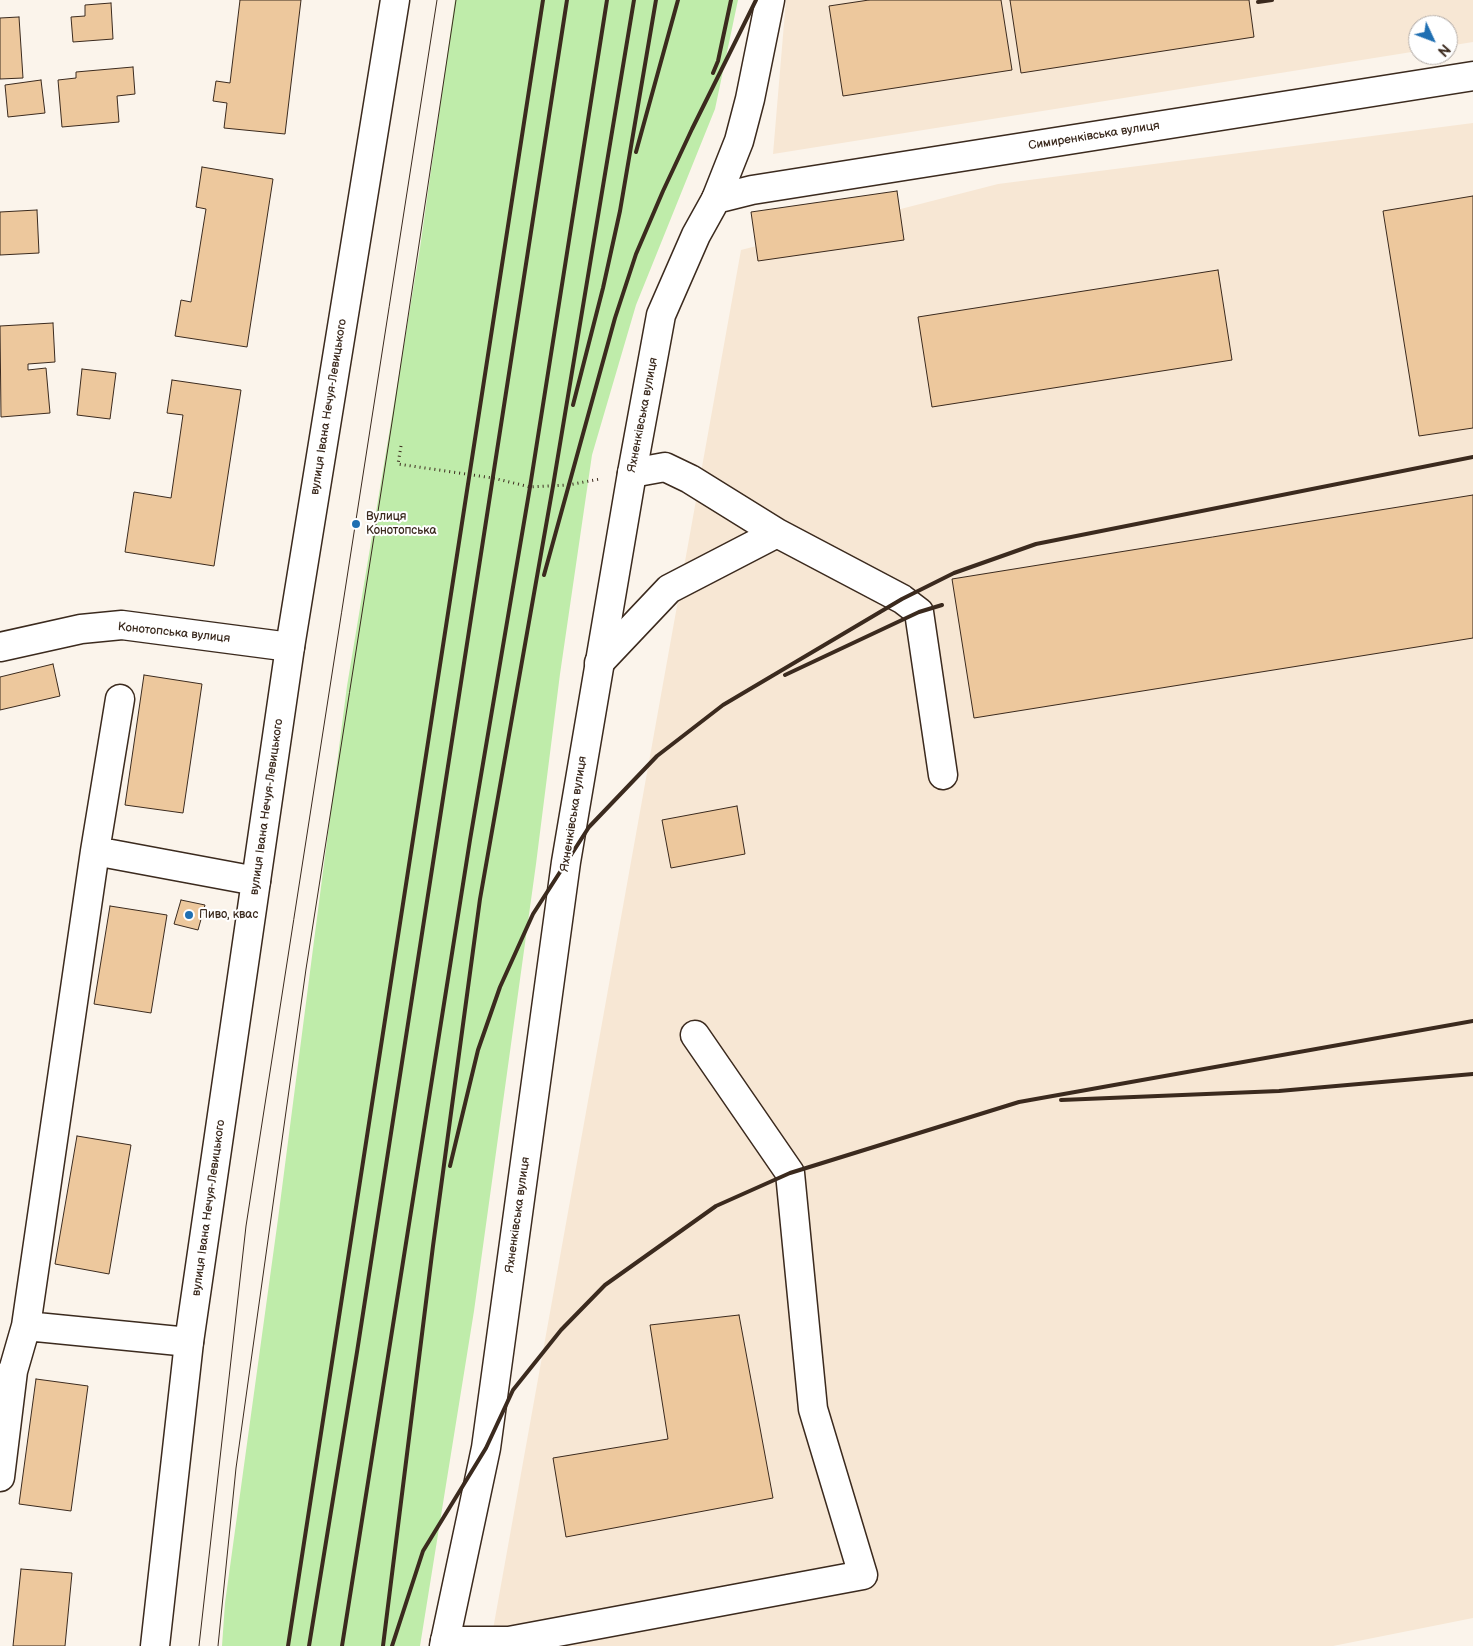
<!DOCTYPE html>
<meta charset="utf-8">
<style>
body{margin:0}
#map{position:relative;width:1473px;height:1646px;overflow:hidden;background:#fbf4eb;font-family:"Balsamiq Sans",sans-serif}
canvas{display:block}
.north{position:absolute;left:1408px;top:15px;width:50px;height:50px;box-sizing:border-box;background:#fff;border:1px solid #b1aaa5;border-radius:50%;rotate:133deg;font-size:14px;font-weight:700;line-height:20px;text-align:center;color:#3b2a1e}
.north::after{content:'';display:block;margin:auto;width:18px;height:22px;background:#1f6fb2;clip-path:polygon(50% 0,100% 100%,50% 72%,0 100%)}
</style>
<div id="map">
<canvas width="1473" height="1646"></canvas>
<div class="north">N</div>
</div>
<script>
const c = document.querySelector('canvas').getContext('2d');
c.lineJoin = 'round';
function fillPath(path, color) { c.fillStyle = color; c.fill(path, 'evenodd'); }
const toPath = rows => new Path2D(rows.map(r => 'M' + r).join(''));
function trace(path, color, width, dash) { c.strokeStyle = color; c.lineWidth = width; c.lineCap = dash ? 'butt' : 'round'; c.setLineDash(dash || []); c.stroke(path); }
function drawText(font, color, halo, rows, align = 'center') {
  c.font = font + ' "Balsamiq Sans",sans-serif'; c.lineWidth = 4; c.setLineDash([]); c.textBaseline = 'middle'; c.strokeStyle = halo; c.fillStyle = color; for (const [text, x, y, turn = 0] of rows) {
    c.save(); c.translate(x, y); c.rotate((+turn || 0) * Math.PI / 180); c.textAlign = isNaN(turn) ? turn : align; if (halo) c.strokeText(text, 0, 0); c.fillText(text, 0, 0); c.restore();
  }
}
fillPath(toPath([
 [786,0,1473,0,1473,42,1448,46,1448,25,1418,25,1418,51,773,154],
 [1473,123,1473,1618,1333,1646,490,1646,741,250,998,184]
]), '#f7e7d4');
fillPath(toPath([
 [455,0,738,0,715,109,636,305,592,455,560,674,536,864,474,1311,420,1646,222,1646,225,1603,278,1219,347,686,420,248]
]), '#bfecaa');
const building = toPath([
 [240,0,301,0,285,134,224,128,227,103,213,101,216,81,230,83,240,0],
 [869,0,1001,0,1012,70,843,96,829,6,869,0],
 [1010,0,1249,0,1254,37,1021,73,1010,0],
 [111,3,113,39,73,42,71,17,85,16,85,5,111,3],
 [19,17,23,78,0,79,0,18,19,17],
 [133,67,135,94,117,96,119,122,62,127,58,80,76,78,76,72,133,67],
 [41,80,45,113,8,117,5,85,41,80],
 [202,167,273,179,247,347,175,336,181,300,191,302,206,209,196,207,202,167],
 [897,191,904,240,758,261,751,212,897,191],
 [1473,196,1473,428,1419,436,1383,211,1473,196],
 [37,210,39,253,0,255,0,212,37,210],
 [1218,270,1232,360,932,407,918,317,1218,270],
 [53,323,55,362,28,364,28,370,46,368,50,413,1,417,0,326,53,323],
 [82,369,116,373,110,419,77,415,82,369],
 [172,380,241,390,214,566,125,552,134,492,171,498,183,415,167,413,172,380],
 [1473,495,1473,638,974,718,952,579,1473,495],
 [53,664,60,696,0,710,0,677,53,664],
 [144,675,202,684,183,813,125,805,144,675],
 [737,806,745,854,671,868,662,820,737,806],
 [181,900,205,905,198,930,174,924,181,900],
 [110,906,167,915,151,1013,94,1004,110,906],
 [77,1136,131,1145,109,1274,55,1264,77,1136],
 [739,1315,773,1498,566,1537,553,1458,668,1439,650,1325,739,1315],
 [36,1379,88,1386,71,1511,19,1504,36,1379],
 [21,1569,72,1573,65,1646,13,1646,21,1569]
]);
fillPath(building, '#edc89d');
trace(building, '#3b2a1e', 1);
const minor = toPath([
 [716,199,739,141,750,99,770,0],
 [632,473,665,467,690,479,777,533,902,599,919,612,943,775],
 [0,647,81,629,122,625,290,647],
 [599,663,669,589,777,533],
 [120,699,95,851,256,881],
 [95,851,26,1326,189,1342],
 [0,1383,13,1371,26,1326],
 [0,1477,13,1371],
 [445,1641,509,1641,863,1575,813,1409,790,1173,695,1035]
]);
const major = toPath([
 [155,1646,189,1342,290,647,395,0],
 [444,1646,486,1448,566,862,632,473,661,315,696,235,716,199,752,190,1473,76]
]);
trace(minor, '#3b2a1e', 31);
trace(major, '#3b2a1e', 31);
trace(toPath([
 [401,446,398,464,493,478,530,487,568,485,600,479]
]), '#3b2a1e', 3, [1, 4]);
trace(minor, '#fff', 28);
trace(major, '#fff', 28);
trace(toPath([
 [199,1646,246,1226,437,0],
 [218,1646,236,1468,306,969,393,416,456,0]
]), '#3b2a1e', 1);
trace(toPath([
 [1258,2,1272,0],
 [713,73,718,61,731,0],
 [636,152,678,0],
 [573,405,603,288,620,211,656,0],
 [544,575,615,318,636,254,663,191,692,129,756,0],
 [785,675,919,612,942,605],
 [1061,1100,1279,1091,1473,1074],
 [450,1166,478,1050,500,987,533,914,589,827,657,756,723,705,902,599,954,573,1036,544,1473,457],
 [288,1646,543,0],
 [309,1646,357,1352,567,0],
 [342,1646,470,840,530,487,607,0],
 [383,1646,433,1246,480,899,553,486,634,0],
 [392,1646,423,1551,486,1448,513,1390,561,1330,605,1285,716,1206,790,1173,1019,1102,1473,1021]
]), '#3b2a1e', 4);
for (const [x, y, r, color] of [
 [356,524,5,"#1f6fb2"],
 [189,915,5,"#1f6fb2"]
]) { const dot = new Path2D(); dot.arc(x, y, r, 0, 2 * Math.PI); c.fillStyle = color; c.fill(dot); trace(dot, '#fff', 2); }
drawText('12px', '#3b2a1e', '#fff', [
 ["Симиренківська вулиця",1094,136,-9],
 ["вулиця Івана Нечуя-Левицького",329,407,-81],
 ["Яхненківська вулиця",643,415,-79],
 ["Конотопська вулиця",174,633,6],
 ["вулиця Івана Нечуя-Левицького",267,807,-82],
 ["Яхненківська вулиця",574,814,-81],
 ["вулиця Івана Нечуя-Левицького",209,1208,-82],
 ["Яхненківська вулиця",518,1215,-82]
]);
drawText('12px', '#3b2a1e', '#fff', [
 ["Вулиця",366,517],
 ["Конотопська",366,531],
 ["Пиво, квас",199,915]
], 'left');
</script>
